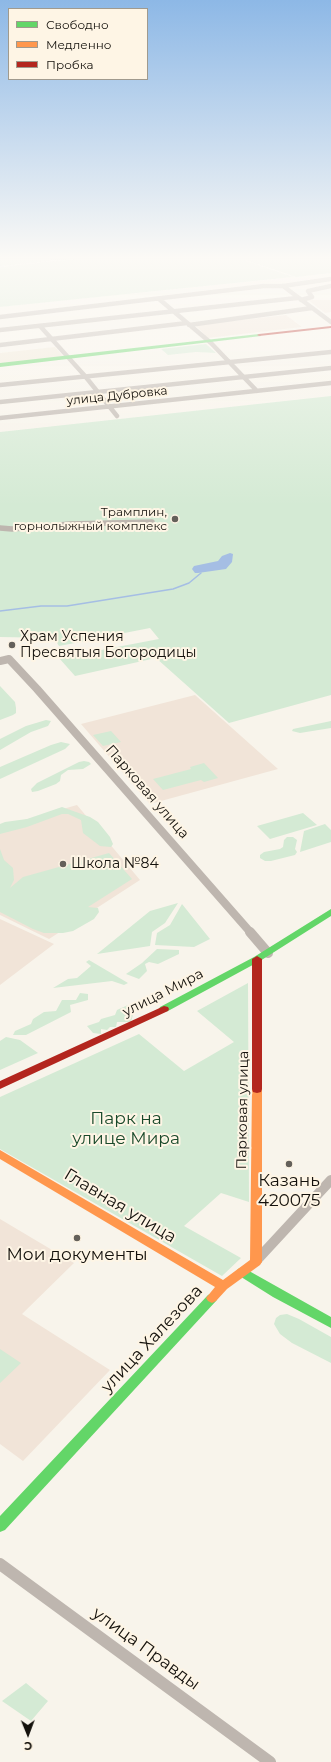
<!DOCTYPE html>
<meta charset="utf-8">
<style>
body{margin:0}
#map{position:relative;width:331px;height:1762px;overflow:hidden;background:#f8f4eb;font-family:Montserrat,sans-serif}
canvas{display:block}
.legend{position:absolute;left:8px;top:8px;width:140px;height:72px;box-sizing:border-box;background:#fef5e5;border:1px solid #a09a8e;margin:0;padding:5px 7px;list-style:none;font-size:12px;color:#14110c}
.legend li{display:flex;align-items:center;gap:8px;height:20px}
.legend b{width:20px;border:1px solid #a09a8e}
.north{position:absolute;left:8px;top:1714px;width:40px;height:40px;-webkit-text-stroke:3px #fef5e5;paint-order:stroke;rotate:179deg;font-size:11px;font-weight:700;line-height:16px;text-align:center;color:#14110c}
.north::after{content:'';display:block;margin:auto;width:14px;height:18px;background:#14110c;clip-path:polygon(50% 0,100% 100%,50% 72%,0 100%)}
</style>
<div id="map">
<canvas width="331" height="1762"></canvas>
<ul class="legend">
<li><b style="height:5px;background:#63d668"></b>Свободно</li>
<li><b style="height:5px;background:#ff974d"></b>Медленно</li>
<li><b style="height:5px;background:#b3261e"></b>Пробка</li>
</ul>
<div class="north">С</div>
</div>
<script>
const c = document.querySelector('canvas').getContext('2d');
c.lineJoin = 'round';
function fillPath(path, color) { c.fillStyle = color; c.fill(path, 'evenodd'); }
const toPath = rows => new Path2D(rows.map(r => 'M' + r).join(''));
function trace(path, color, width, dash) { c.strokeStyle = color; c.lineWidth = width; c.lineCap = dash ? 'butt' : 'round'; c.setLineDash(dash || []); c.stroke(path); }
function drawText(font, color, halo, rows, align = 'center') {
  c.font = font + ' Montserrat,sans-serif'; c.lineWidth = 4; c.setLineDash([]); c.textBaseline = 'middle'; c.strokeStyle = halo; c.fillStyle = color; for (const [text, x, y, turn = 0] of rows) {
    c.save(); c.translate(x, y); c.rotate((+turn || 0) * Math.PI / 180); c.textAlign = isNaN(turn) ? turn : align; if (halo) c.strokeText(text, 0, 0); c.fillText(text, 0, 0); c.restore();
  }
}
fillPath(toPath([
 [55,347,64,357,0,364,0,353]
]), '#f1e9d9');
fillPath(toPath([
 [308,300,331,300,331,312,325,313],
 [286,315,302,327,208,338,195,325],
 [195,695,278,769,150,804,81,724],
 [77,805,140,880,49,939,0,915,0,827],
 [0,919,54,944,0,985],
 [0,1219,74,1263,22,1314,110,1370,23,1461,0,1444]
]), '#f1e4d8');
fillPath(toPath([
 [0,259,51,259,49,261,0,266],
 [76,259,240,259,293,277,0,307,0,267],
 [243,259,331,259,331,273,296,277],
 [206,344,216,353,196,352,168,355,161,349],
 [331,396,331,695,229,723,156,658,75,676,59,658,159,639,150,628,114,635,111,633,94,636,96,639,59,646,54,638,0,637,0,432],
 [0,686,15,702,16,708,16,713,13,715,0,720],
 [46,720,51,721,48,726,31,732,0,750,0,739,26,726],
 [331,721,331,728,300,733,292,731,293,729],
 [111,731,121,742,103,746,93,735],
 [61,742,70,744,65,749,0,779,0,767,51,745],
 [84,761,89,762,91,764,83,769,68,770,61,775,60,781,56,784,38,791,32,792,31,789,37,783,79,762],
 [204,763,218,778,204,782,201,780,163,790,153,779,191,769,190,767],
 [62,807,90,817,98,822,110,837,113,844,111,847,100,846,83,833,81,820,68,814,62,814,27,827,0,834,0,824,5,822,27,819],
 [303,813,317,825,270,839,257,826],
 [325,824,331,830,331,842,300,852,304,831],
 [287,837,293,837,297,840,295,849,297,852,295,855,271,861,265,861,260,858,260,855,264,852,280,849,283,847,284,840],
 [0,849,4,860,13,868,14,880,10,888,23,877,109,853,132,879,88,907,98,908,99,912,94,919,73,931,63,933,44,933,33,929,0,912],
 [178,903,165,923,152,932,150,946,97,954,150,911],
 [182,904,210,939,194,947,155,945,157,933,170,925],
 [157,949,179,950,179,954,158,964,149,962,145,964,147,971,139,979,126,974,142,963],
 [89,960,128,983,124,985,112,981,53,988,68,979,77,978,91,966,86,962],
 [248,983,249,1202,221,1193,184,1226,241,1258,222,1276,0,1149,0,1097,139,1034,184,1071,234,1042,197,1011],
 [80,993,88,994,88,1000,70,1005,71,1012,26,1035,13,1035,15,1031,31,1024,33,1019,44,1012,56,1011,62,1000,76,1000],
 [128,1005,138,1006,139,1010,134,1011,131,1022,117,1022,116,1027,110,1027,107,1030,101,1029,101,1034,93,1033,87,1026,99,1022,101,1019,115,1015,117,1010],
 [6,1037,20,1040,38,1053,0,1070,0,1041],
 [287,1314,299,1319,331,1337,331,1363,292,1343,280,1334,274,1324,276,1318,280,1315],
 [0,1349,21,1363,0,1383],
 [26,1683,48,1701,31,1721,2,1701]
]), '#d4ead4');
fillPath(toPath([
 [230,553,233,554,232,562,226,569,198,573,195,573,192,569,194,566,218,561,222,556]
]), '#a5bee4');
trace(toPath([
 [0,611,41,606,67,606,173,589,189,583,201,573]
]), '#a5bee4', 1.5);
trace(toPath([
 [283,286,331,322],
 [159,299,211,343,257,391],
 [301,300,312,297,308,291,331,286],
 [0,317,264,286,283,286,331,279],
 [189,325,312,308],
 [40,326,85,376,117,416],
 [0,330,297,298],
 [0,345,187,323],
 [0,385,331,352],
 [0,402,331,368],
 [0,418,331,383]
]), '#beb6af', 4.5);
trace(toPath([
 [0,528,12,529,70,524,152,522]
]), '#beb6af', 5.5);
trace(toPath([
 [0,661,9,659,37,689,251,933]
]), '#beb6af', 8);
trace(toPath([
 [250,932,268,953],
 [256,1261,331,1180]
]), '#beb6af', 10);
trace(toPath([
 [0,1564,270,1762]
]), '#beb6af', 12);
fillPath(toPath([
 [259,334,261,335,261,336,0,367,0,363,259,334],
 [331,909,331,916,260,961,168,1011,164,1012,159,1009,160,1007,254,957,331,909],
 [242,1267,331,1317,331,1328,273,1297,238,1275,236,1272,238,1269,242,1267],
 [212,1293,216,1295,218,1298,216,1301,5,1530,0,1532,0,1516,208,1295,212,1293]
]), '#63d668');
fillPath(toPath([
 [257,1085,261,1086,262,1089,262,1262,260,1265,227,1289,216,1301,212,1303,208,1301,206,1298,215,1287,0,1159,0,1150,223,1280,250,1260,252,1089,253,1086,257,1085]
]), '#ff974d');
fillPath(toPath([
 [331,326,331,328,259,336,257,335,259,334,331,326],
 [257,956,262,959,262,1089,261,1092,257,1093,253,1092,252,1089,252,959,257,956],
 [164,1006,168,1007,169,1009,168,1011,0,1089,0,1081,164,1006]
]), '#b3261e');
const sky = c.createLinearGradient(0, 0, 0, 506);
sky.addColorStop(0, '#8db8e6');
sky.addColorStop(0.51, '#fcfaf6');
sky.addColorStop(1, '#fcfaf600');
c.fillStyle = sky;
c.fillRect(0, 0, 331, 506);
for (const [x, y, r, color] of [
 [175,519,4,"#64605a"],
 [12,645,4,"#64605a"],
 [63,864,4,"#64605a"],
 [289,1164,4,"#64605a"],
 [77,1238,4,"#64605a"]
]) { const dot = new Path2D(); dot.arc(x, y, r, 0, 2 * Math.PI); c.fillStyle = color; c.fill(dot); trace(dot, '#fef5e5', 1.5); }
drawText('12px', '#14110c', '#fef5e5', [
 ["улица Дубровка",117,396,-6]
]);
drawText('12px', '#14110c', '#fef5e5', [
 ["Трамплин,",167,512],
 ["горнолыжный комплекс",167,526]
], 'right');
drawText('14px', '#14110c', '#fef5e5', [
 ["Храм Успения",20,637],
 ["Пресвятыя Богородицы",20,653],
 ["Школа №84",71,864]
], 'left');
drawText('14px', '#14110c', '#fef5e5', [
 ["Парковая улица",147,792,49],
 ["улица Мира",163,993,-27],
 ["Парковая улица",243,1110,-89]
]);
drawText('17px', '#19492a', '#fef5e5', [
 ["Парк на",126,1119],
 ["улице Мира",126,1139]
]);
drawText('17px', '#14110c', '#fef5e5', [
 ["Казань",289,1181],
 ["420075",289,1201],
 ["Мои документы",77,1255]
]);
drawText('17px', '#14110c', '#fef5e5', [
 ["Главная улица",120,1206,31],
 ["улица Халезова",152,1339,-47],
 ["улица Правды",146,1649,36]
]);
</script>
